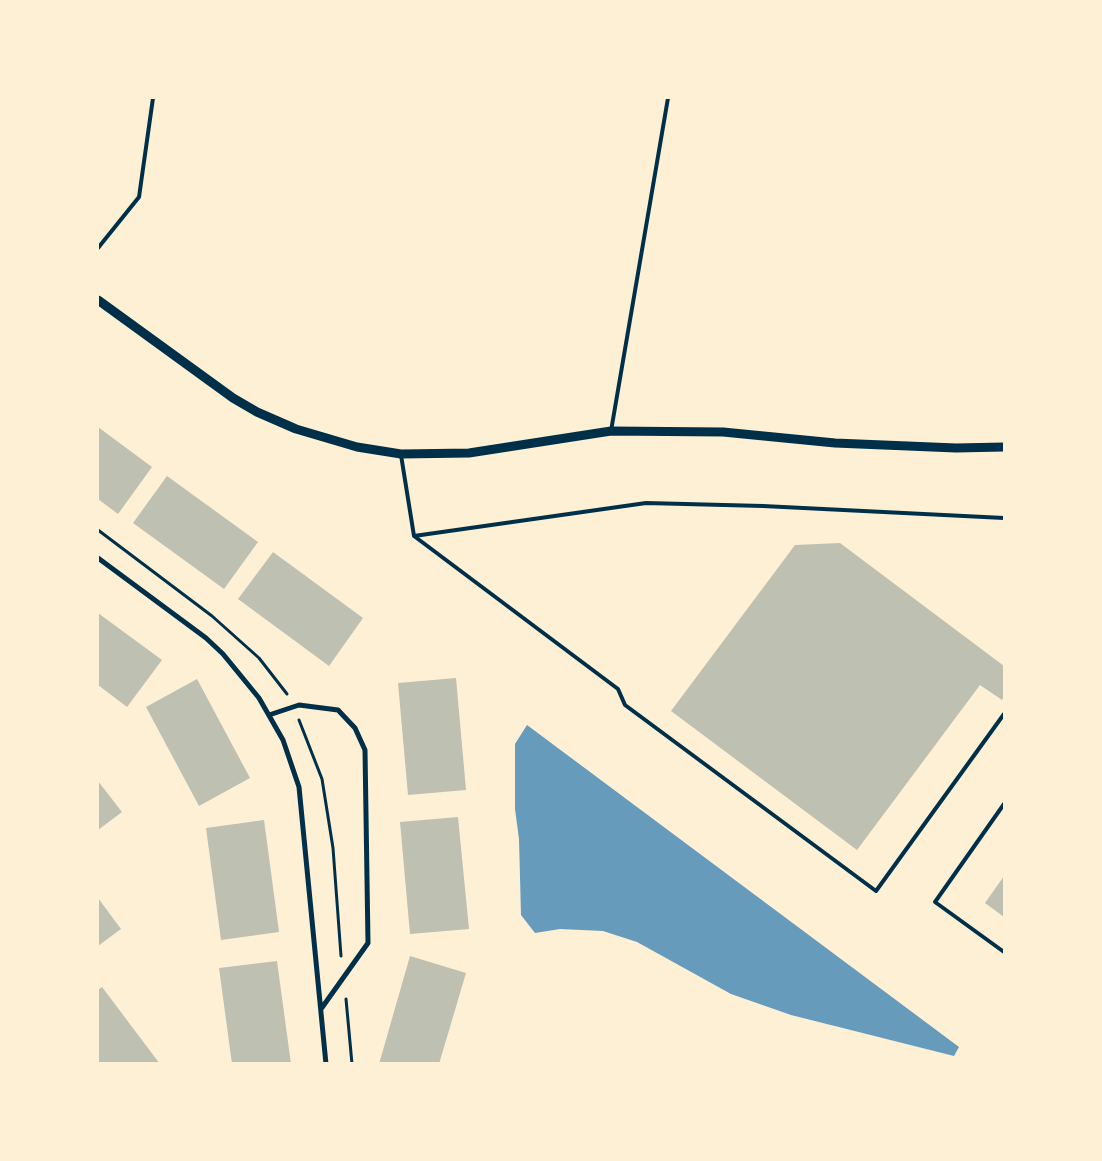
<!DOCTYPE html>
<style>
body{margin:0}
#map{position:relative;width:1102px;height:1161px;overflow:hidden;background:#fdf0d5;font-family:"Exo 2",sans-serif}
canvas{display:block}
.frame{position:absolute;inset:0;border:99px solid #fdf0d5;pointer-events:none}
</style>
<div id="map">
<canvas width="1102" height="1161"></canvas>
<div class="frame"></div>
</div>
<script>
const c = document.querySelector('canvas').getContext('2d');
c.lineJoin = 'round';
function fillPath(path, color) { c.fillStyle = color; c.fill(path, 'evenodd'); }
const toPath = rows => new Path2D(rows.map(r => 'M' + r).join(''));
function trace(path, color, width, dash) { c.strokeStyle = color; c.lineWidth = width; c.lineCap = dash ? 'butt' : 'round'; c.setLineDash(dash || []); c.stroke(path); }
fillPath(toPath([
 [527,725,959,1047,954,1056,791,1015,731,994,637,942,603,931,560,929,535,933,521,915,519,839,515,809,515,744]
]), '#669bbc');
fillPath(toPath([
 [98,427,152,467,118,514,98,499],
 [167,476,258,542,224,589,133,523],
 [840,543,1004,666,1004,697,1002,700,980,685,857,850,671,711,795,545],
 [273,552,363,618,329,666,238,599],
 [98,613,162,660,127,707,98,685],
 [456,678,466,790,408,795,398,683],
 [197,679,250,778,199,806,146,707],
 [98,781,122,812,98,830],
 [458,817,469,929,410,934,400,822],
 [264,820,279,932,221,940,206,828],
 [1004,876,1004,917,985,903],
 [98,898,121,929,98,946],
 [410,956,466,973,439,1064,379,1064],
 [277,961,291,1064,232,1064,219,968],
 [102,987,160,1064,98,1064,98,990]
]), '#bec0b2');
trace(toPath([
 [98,530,212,616,259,658,287,694],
 [299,720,322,779,333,848,341,956],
 [346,999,352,1064]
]), '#003049', 3);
trace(toPath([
 [98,248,139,197,153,98],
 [611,431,668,98],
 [401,455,414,536,618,689,625,705,876,891,1004,714],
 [414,536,646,503,763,506,1004,518],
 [1004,804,935,902,1004,952]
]), '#003049', 4);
trace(toPath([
 [98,558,206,638,223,654,259,698,283,740,299,787,326,1064],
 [269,715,299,705,338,710,355,728,365,750,368,943,321,1009]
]), '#003049', 5);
trace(toPath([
 [98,300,233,398,257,412,296,429,357,447,401,454,469,453,611,431,723,432,835,443,956,448,1004,447]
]), '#003049', 9);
</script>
